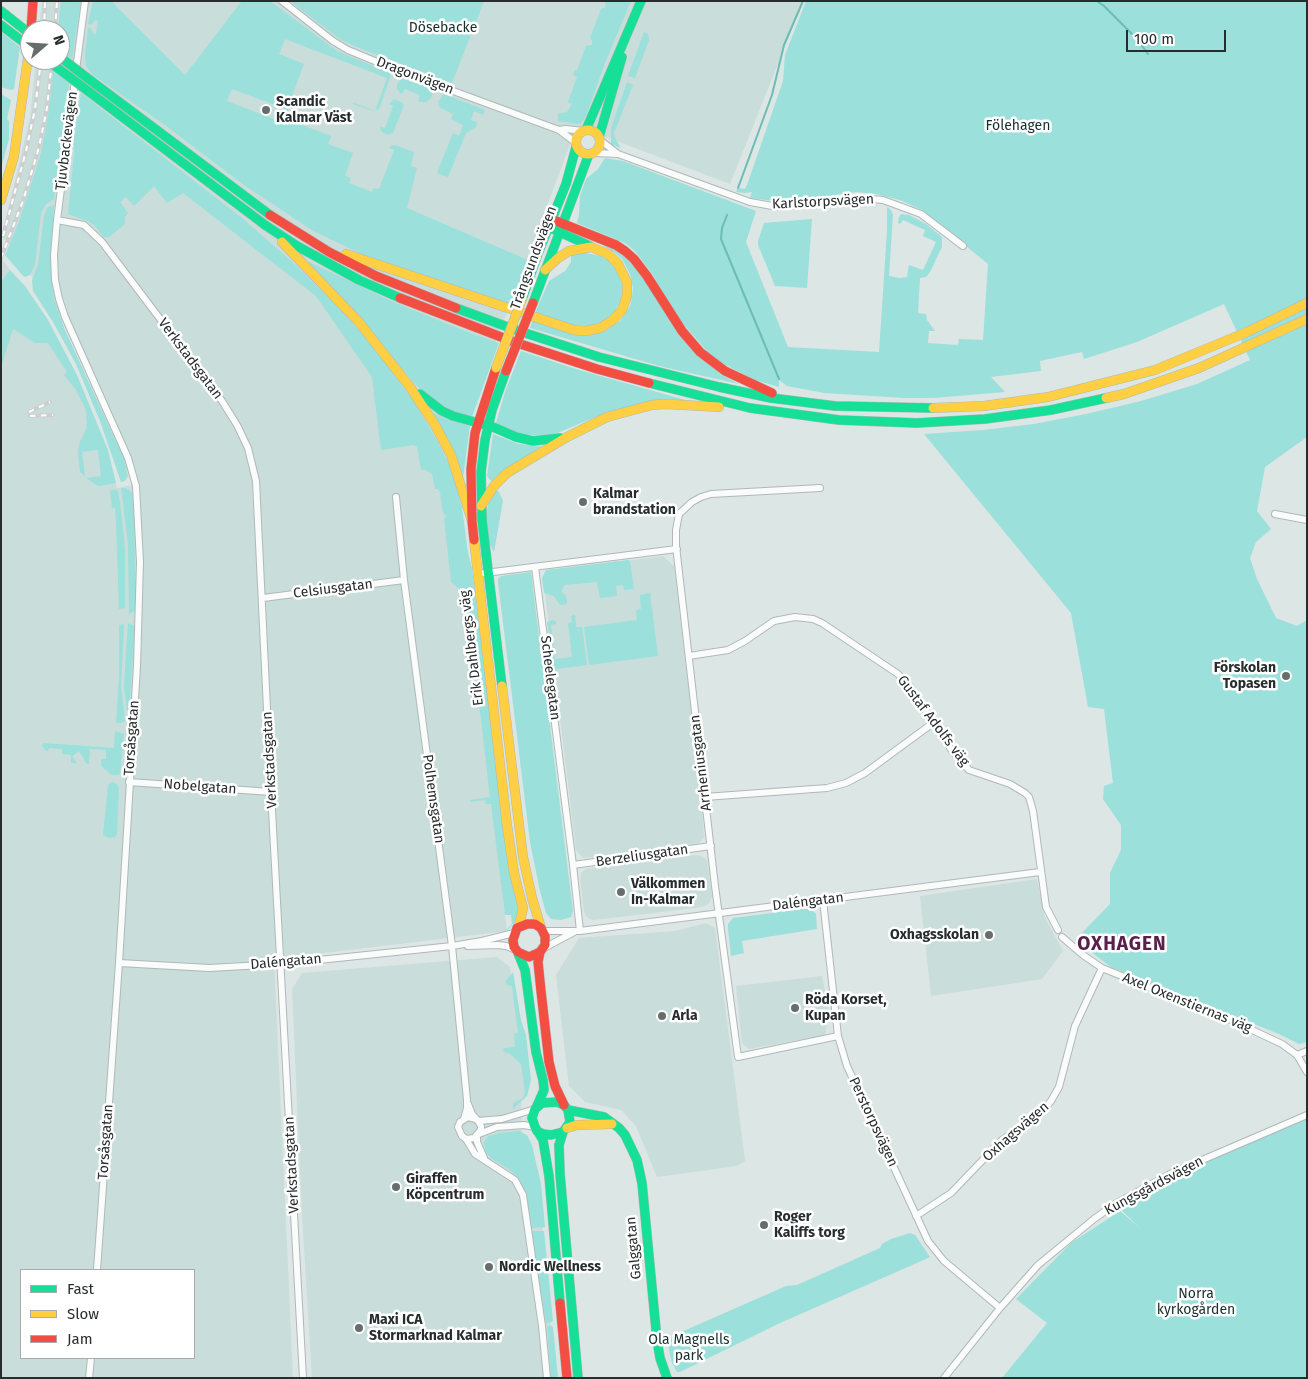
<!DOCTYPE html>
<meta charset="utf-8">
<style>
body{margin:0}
#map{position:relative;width:1308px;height:1379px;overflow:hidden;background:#dce6e4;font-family:"Fira Sans",sans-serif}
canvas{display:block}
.frame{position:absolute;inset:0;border:2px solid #262d2c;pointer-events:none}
.legend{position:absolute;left:20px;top:1269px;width:175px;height:90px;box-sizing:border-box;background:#fff;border:1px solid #a8abab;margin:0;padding:6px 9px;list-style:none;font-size:15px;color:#262d2c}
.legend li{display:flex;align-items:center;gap:10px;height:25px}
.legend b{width:25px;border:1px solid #a8abab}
.north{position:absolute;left:20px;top:20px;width:50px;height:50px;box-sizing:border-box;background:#fff;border:1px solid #a8abab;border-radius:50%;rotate:71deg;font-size:14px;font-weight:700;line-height:20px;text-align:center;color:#262d2c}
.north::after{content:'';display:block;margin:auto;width:18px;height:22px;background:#666e6c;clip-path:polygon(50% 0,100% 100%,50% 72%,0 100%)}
.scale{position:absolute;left:1126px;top:30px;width:100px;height:22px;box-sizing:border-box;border:2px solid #262d2c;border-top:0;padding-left:6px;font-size:15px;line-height:18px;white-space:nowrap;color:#262d2c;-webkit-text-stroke:4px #fff;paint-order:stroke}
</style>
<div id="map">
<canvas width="1308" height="1379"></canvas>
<div class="frame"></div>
<ul class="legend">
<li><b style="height:6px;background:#16e098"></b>Fast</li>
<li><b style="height:6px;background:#ffcf43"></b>Slow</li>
<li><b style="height:6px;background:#f24e42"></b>Jam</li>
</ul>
<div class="north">N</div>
<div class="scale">100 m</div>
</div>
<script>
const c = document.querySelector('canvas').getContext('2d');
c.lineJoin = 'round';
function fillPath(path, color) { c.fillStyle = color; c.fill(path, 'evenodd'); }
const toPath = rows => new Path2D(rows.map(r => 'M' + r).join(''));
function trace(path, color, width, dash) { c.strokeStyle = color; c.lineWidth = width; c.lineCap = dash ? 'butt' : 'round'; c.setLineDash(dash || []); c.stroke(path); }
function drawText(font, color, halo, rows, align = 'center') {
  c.font = font + ' "Fira Sans",sans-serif'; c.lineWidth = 5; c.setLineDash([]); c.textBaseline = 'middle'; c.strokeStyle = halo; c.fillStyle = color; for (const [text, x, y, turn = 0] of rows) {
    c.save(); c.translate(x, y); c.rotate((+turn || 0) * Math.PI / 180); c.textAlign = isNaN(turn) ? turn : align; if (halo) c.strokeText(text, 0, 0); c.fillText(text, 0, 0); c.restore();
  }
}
fillPath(toPath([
 [42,1,803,1,730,184,577,126,473,402,456,497,507,931,274,959,293,1378,1,1378,1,258,33,300,103,442,117,488,133,485,97,394,61,316,2,236,30,117,36,60,60,60,60,30,39,30],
 [21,1270,194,1270,194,1358,21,1358],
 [663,556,674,566,701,797,704,837,699,843,583,858,576,850,543,577,547,571],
 [696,855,702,856,707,860,712,896,710,902,707,905,695,908,611,918,592,920,587,917,584,912,580,879,581,873,586,869],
 [1037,879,1045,918,1063,951,1042,979,931,996,920,896],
 [706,923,715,928,745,1161,736,1166,657,1177,636,1126,621,1110,585,1102,569,1086,556,975,579,938,675,931],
 [497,957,510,967,518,1020,527,1093,521,1100,522,1135,542,1220,555,1378,312,1378,302,1216,292,989,302,973],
 [822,976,829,1013,825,1035,749,1049,742,1043,736,986]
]), '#c9ddda');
fillPath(toPath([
 [61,1,81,1,72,59,60,50,60,30,58,30],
 [93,1,114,1,113,3,185,75,242,1,270,1,337,51,390,73,390,78,379,109,373,111,353,104,354,103,375,111,387,78,285,39,279,54,304,64,287,109,288,110,287,113,283,111,283,108,232,89,227,101,279,121,281,117,331,136,328,144,353,153,345,176,351,178,349,183,372,192,374,188,379,189,394,150,389,148,391,146,395,145,414,152,411,166,417,168,407,208,530,261,513,305,361,254,312,230,244,185,165,125,93,75,86,66,85,56,88,28,91,28,93,34,96,34,98,21,95,20,91,25,88,24],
 [290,1,484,1,452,83,354,46,340,39],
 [605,1,631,1,605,63,586,116,581,123,578,124,558,121,558,114,567,112,572,104,568,102,577,77,573,75,575,70,577,70,586,46,592,45,592,41,590,38,601,9,606,7],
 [806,1,1307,1,1307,437,1265,467,1257,511,1271,529,1256,542,1250,558,1257,579,1276,618,1297,626,1307,620,1307,1042,1299,1044,1279,1034,1111,967,1075,940,1110,904,1110,873,1121,850,1121,825,1103,799,1104,786,1113,783,1104,709,1088,707,1071,613,924,434,983,430,1034,424,1086,414,1141,401,1197,384,1250,360,1224,304,1137,342,1084,359,1082,352,1040,361,1041,371,991,377,1005,392,933,398,904,398,824,393,787,386,779,380,779,387,755,380,720,362,706,350,678,318,653,275,635,251,625,243,577,223,579,215,580,196,586,179,598,169,605,158,623,161,756,211,746,242,788,347,879,352,887,231,887,207,891,210,893,215,889,276,900,278,907,277,909,265,923,270,936,242,923,236,925,230,903,220,900,224,898,223,899,217,901,214,909,215,926,224,942,237,942,247,930,272,926,277,920,278,918,313,926,314,927,320,935,331,929,331,928,343,958,345,959,339,983,340,988,264,922,210,900,200,876,194,856,192,783,202,750,198,752,192,745,193,736,192,738,188,745,189,747,185,783,81,785,55],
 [1,32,20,47,14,89,11,90,1,87],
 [644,32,648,34,649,40,643,56,635,78,628,76],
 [53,71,69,83,54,199,46,204,41,213,35,264,30,275,25,277,23,276,5,255,19,222,41,153,48,116],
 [402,78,431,89,433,92,431,98,426,102,422,102,418,101,420,95,405,89,402,94,400,93,397,89,397,84],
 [627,82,633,85,614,133,615,138,621,148,611,144,611,128],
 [81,93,242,218,299,268,345,315,373,346,415,403,439,444,451,469,462,507,468,553,472,568,502,805,518,906,517,919,508,930,506,931,512,924,511,915,505,915,491,804,486,804,485,800,470,802,470,800,490,797,477,685,478,684,475,656,467,607,472,599,451,582,444,519,446,518,445,514,443,514,440,492,438,489,435,489,432,474,426,470,421,470,417,447,414,445,381,450,372,377,316,296,183,193,167,203,154,186,134,206,126,197,120,202,128,213,125,217,125,224,109,237,104,237,94,225,88,221,68,214,74,154,74,140],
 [1,94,11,100,7,119,9,121,9,139,1,168],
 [444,94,485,110,483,115,474,111,471,120,477,122,476,127,466,133,448,177,437,173,453,133,459,136,463,125,451,119,453,114,439,107,438,102],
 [394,99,401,102,404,105,393,133,387,135,381,131,380,126,385,128,393,106,389,104],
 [54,205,51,250,51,278,54,299,65,330,124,459,128,476,125,481,121,482,100,421,76,364,53,322,33,291,32,280,38,265,44,216,48,207],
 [812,219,807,288,775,286,758,245,758,241,764,223],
 [603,246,613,248,631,262,720,374,739,384,659,366,530,328,532,321,586,336,605,331,620,321,630,306,632,297,633,288,631,277,627,268,622,259,614,252],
 [586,253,601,256,608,260,617,271,622,284,622,297,615,311,604,321,589,326,572,325,535,313,549,281,565,271,571,262,571,255],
 [305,260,396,303,465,331,499,343,472,417,449,410,427,395,414,383,359,317],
 [10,270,25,286,48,320,77,375,108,450,116,483,98,486,86,478,101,476,98,450,82,452,85,476,80,472,78,453,79,444,87,427,86,410,76,390,64,375,67,372,48,343,35,343,13,329,1,367,1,282],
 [521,351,579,370,689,401,603,414,550,436,523,435,496,423,505,392],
 [434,413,443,418,470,426,463,478,433,414],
 [493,434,519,444,544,447,492,482,487,476],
 [121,488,125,488,132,492,134,508,136,610,129,614,128,543],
 [115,489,118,491,120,502,125,549,125,608,119,609,116,522,115,508,112,508,110,491],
 [495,489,499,492,503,501,494,552,488,541,486,515,489,501],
 [628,560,630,561,634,589,624,590,623,585,616,586,617,596,600,598,597,582,565,585,561,591,563,594,566,595,567,604,560,605,554,596,544,593,542,578,546,570],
 [531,572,573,911,571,917,561,920,551,919,546,913,540,891,530,842,498,582,498,579,501,576],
 [650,593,658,656,589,665,584,627,637,620,636,610,641,609,640,595],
 [575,614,576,627,582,627,587,665,556,669,557,674,554,674,547,622,553,620,556,622,556,624,551,625,555,659,572,657,568,623,572,622,571,616],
 [128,623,135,626,129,713,127,710,124,687],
 [124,624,121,687,125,720,124,722,116,723,119,678,119,625],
 [115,731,124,734,120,774,118,775,112,775,101,766,101,759,106,759,106,750,90,749,89,764,87,764,79,751,72,756,77,763,71,763,71,755,62,754,62,749,49,748,48,751,46,751,42,746,43,743,114,748],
 [112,782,117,784,119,788,117,834,115,837,109,838,103,835,108,785],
 [810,908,816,914,817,929,742,941,744,953,731,956,728,928,728,924,733,918],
 [513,972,521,1020,526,1035,531,1080,527,1096,513,1109,513,1103,523,1098,525,1092,521,1064,510,1054,503,1051,504,1048,515,1047,514,1034,518,1033,512,986,507,985,506,981],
 [1307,1115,1307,1378,1002,1378,1047,1323,1016,1299,1071,1243,1120,1211,1142,1230,1115,1204,1172,1173],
 [519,1131,527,1135,532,1145,541,1184,545,1227,531,1228,525,1193,520,1180,509,1169,492,1159,484,1150,485,1149,484,1142,489,1136,499,1133],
 [531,1231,544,1231,553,1321,552,1322,546,1323],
 [910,1233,915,1235,930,1257,926,1259,780,1323,680,1372,677,1372,672,1363,667,1341,679,1333,786,1286,797,1285,880,1248,882,1244,891,1239],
 [550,1325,553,1327,558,1378,551,1378,547,1327]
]), '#9be0da');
trace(toPath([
 [1097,1,1104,6,1137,39,1148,54],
 [738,188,772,95,784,45,803,1],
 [727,215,722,228,721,239,779,379]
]), '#6dbcb5', 2);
const street = toPath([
 [282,1,333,41,348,50,399,71,559,130,575,142],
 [76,70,85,1],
 [75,80,57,220,54,255,55,280,59,299,65,317,128,458,136,486,140,562,137,666,119,963,97,1270],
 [559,130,566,129,583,131],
 [600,140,618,154,750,202,778,207,860,198,883,200,921,214,963,246],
 [594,153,618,154],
 [57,220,84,225,102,242,222,401,237,425,248,448,256,481,271,792,303,1378],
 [820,488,711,494,701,497,692,502,679,514,676,530,676,546,715,886,738,1057,838,1036],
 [396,497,404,580,452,946,467,1100,467,1108,464,1119],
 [1275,514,1307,520],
 [535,567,573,865,580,931],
 [477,574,677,549],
 [263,598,404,580],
 [689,656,728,650,745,641,774,621,795,617,813,619,822,623,898,674,910,687,953,752,969,770,1010,784,1025,793,1029,797,1033,811,1046,907,1058,930],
 [129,782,271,792],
 [705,797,827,788,846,783,865,773,933,723],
 [573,865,711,846],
 [823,900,838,1036,847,1066,928,1241,944,1261,1000,1308],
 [543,931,580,931,1040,872],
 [1062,937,1083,955,1102,968,1235,1022,1282,1044,1297,1055,1307,1072],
 [468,946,498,945,506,946,516,950],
 [544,948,574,932],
 [119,963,209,968,281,964,452,946,482,941,514,933],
 [1297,1055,1307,1051],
 [468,1104,472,1114,478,1121,481,1126,481,1130,474,1138,466,1139,462,1136,458,1127,460,1122,468,1117,476,1119],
 [478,1121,502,1119,535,1109],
 [479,1134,497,1127,524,1125,535,1127],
 [477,1137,477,1142,484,1158],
 [466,1139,475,1154,515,1180,523,1195,542,1326,547,1378],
 [916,1216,951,1193,1002,1140,1040,1114,1051,1101,1059,1087,1075,1026,1102,968],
 [89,1378,91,1358],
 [944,1378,1000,1308,1038,1265,1094,1219,1115,1204,1172,1173,1307,1115]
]);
const fast = toPath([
 [1,11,30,34],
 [1,25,14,35],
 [90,80,270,215],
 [88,91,265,225,297,246,359,280,400,298],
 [586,130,641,1],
 [599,137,622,57],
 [553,229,590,246],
 [522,299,537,256,566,184,576,147],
 [533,303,589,154],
 [456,308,516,330,599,357,719,387,771,398,835,406,933,408],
 [649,383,750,408,839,420,917,423,985,419,1051,410,1106,398],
 [420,394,442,411,453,416,493,427,516,437,533,441,560,438],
 [502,686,482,520,481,472,485,440,492,410,506,371],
 [518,953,525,970,536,1052,543,1080,544,1090,537,1106],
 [568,1110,604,1117,619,1128,625,1135,637,1160,642,1183,657,1340,660,1358,667,1378],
 [537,1131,543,1134,551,1135,563,1132,570,1122,568,1110,564,1105,557,1102,542,1103,535,1109,532,1118,535,1127,543,1140,549,1176,560,1303],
 [563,1132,559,1145,560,1174,578,1378]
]);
const slow = toPath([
 '576 142a12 12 0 1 1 24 0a12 12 0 1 1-24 0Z',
 [1,200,14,156,30,44],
 [282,242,358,321,410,387,435,425,451,455,472,521],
 [346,254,574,330,586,331,600,328,613,320,622,310,627,296,627,282,618,264,608,254,591,247,569,251,558,258,545,270],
 [1106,398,1124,394,1199,368,1307,319],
 [933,408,984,406,1048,397,1155,370,1247,332,1307,303],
 [481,506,494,486,507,473,567,437,607,417,652,405,665,404,719,407],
 [474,540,507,825,514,873,523,908,519,926],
 [502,686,523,857,532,898,541,928],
 [567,1128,577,1125,612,1124]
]);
const jam = toPath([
 [31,30,33,1],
 [270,215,329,252,376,276,456,308],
 [556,221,616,245,625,251,634,259,647,276,682,331,700,352,725,371,772,393],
 [400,298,514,342,597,369,649,383],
 [474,540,472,521,471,469,475,433,496,368],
 [540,952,529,957,518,952,514,947,513,940,517,928,527,924,535,924,541,928,545,936,545,945,540,952,538,962,541,991,549,1062,555,1086,564,1105],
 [560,1303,567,1378]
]);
trace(street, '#b1b8b7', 8);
trace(fast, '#b1b8b7', 10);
trace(slow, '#b1b8b7', 10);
trace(jam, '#b1b8b7', 10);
trace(street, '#fafbfb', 6);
trace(fast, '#16e098', 9);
trace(slow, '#ffcf43', 9);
trace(jam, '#f24e42', 9);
const rail = toPath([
 [44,30,45,1],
 [55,30,57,1],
 [3,236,26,151,35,109,41,60],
 [1,258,23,201,39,147,47,108,52,60],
 [29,412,50,402],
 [30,416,53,415]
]);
trace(rail, '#cdcfcf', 4);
trace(rail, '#fff', 2, [5.5]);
const fastBridge = toPath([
 [14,35,30,47],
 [60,57,90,80],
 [47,60,88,91]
]);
const slowBridge = toPath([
 [496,368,522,299]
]);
const jamBridge = toPath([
 [506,371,533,303]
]);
trace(fastBridge, '#b1b8b7', 10, []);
trace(slowBridge, '#b1b8b7', 10, []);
trace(jamBridge, '#b1b8b7', 10, []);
trace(fastBridge, '#16e098', 9);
trace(slowBridge, '#ffcf43', 9);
trace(jamBridge, '#f24e42', 9);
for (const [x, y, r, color] of [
 [266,110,5,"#666e6c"],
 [583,502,5,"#666e6c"],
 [1286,676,5,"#666e6c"],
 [621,892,5,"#666e6c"],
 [989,935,5,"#666e6c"],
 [795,1008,5,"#666e6c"],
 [662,1016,5,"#666e6c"],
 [396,1187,5,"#666e6c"],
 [764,1225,5,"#666e6c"],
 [489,1267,5,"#666e6c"],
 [359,1328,5,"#666e6c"]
]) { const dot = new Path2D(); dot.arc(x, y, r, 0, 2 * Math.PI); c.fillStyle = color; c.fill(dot); trace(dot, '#fff', 2); }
drawText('14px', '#162f2c', '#fff', [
 ["Dösebacke",443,28],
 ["Fölehagen",1018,126],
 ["Norra",1196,1294],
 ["kyrkogården",1196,1310],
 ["Ola Magnells",689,1340],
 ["park",689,1356]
]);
drawText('14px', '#262d2c', '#fff', [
 ["Dragonvägen",415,76,21],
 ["Tjuvbackevägen",67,141,-83],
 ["Karlstorpsvägen",823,202,-3],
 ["Trångsundsvägen",534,258,-70],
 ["Verkstadsgatan",190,359,53],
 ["Celsiusgatan",333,589,-7],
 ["Erik Dahlbergs väg",472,648,-97],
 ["Scheelegatan",550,678,83],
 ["Gustaf Adolfs väg",933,721,53],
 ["Torsåsgatan",132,738,-86],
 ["Verkstadsgatan",270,760,-93],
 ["Arrheniusgatan",701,763,-97],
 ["Nobelgatan",200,787,4],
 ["Polhemsgatan",433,799,82],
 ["Berzeliusgatan",642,856,-8],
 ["Daléngatan",808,902,-7],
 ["Daléngatan",286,962,-5],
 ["Axel Oxenstiernas väg",1187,1003,22],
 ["Perstorpsvägen",873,1122,65],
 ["Oxhagsvägen",1016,1132,-41],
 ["Torsåsgatan",106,1142,-86],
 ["Verkstadsgatan",292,1165,-93],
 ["Kungsgårdsvägen",1154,1186,-28],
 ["Galggatan",634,1248,-95]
]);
drawText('bold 14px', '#262d2c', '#fff', [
 ["Scandic",276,102],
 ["Kalmar Väst",276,118],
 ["Kalmar",593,494],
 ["brandstation",593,510],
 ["Förskolan",1276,668,"right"],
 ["Topasen",1276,684,"right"],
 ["Välkommen",631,884],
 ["In-Kalmar",631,900],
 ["Oxhagsskolan",979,935,"right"],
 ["Röda Korset,",805,1000],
 ["Kupan",805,1016],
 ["Arla",672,1016],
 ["Giraffen",406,1179],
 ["Köpcentrum",406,1195],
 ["Roger",774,1217],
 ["Kaliffs torg",774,1233],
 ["Nordic Wellness",499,1267],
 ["Maxi ICA",369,1320],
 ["Stormarknad Kalmar",369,1336]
], 'left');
c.letterSpacing = '1px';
drawText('bold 19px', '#58204b', '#fff', [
 ["OXHAGEN",1122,945]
]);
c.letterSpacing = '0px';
</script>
